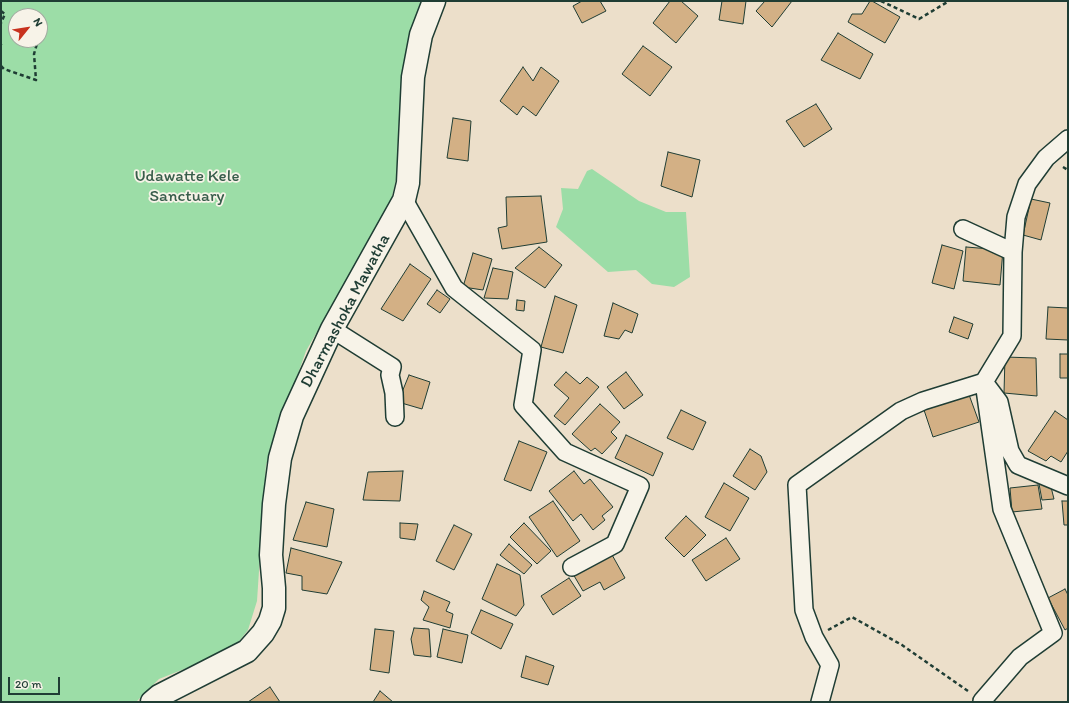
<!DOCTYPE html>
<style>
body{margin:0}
#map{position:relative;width:1069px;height:703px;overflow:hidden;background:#ecdfca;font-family:Itim,sans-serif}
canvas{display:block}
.frame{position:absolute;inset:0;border:2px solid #1f3d34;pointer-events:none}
.north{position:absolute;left:8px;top:8px;width:40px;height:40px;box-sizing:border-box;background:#f7f3e8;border:1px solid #a1aaa0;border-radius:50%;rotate:60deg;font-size:11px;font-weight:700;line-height:16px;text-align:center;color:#1f3d34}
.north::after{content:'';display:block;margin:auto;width:14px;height:18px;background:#c8321e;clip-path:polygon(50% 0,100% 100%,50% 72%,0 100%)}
.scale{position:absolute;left:8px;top:677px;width:52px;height:18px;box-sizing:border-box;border:2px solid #1f3d34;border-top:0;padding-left:5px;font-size:12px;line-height:14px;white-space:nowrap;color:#1f3d34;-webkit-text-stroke:3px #f7f3e8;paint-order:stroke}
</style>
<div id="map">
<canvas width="1069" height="703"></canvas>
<div class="frame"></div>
<div class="north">N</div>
<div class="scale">20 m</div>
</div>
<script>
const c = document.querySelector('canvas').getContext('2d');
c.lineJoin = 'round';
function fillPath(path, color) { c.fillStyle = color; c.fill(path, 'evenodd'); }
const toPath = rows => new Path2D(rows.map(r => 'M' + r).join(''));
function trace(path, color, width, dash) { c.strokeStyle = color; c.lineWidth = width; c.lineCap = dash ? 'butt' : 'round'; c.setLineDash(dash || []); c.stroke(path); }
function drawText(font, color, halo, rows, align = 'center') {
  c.font = font + ' Itim,sans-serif'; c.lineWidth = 3.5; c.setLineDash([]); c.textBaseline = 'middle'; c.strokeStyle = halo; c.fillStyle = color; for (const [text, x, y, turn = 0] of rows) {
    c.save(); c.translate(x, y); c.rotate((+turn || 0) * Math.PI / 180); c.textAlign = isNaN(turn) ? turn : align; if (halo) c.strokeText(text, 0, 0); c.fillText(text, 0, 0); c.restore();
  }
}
fillPath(toPath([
 [1,1,434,1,402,155,384,229,353,269,306,351,266,465,257,601,248,630,232,650,159,679,136,702,1,702],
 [16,16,40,16,40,40,16,40],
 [592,169,639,201,666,212,686,212,690,277,674,287,652,284,636,270,608,272,556,227,563,209,561,188,578,189,587,171]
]), '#9cdda7');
const building = toPath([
 [582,1,600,1,606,11,582,23,573,6,582,1],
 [670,1,681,1,698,16,676,43,653,23,670,1],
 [722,1,746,1,743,24,719,20,722,1],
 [765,1,792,1,772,27,756,11,765,1],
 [870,1,872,1,900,17,885,43,848,22,852,14,862,14,870,1],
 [838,33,873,54,860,79,821,60,838,33],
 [643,46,672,67,650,96,622,74,643,46],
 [523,67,533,81,541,67,559,81,536,116,523,106,517,115,500,101,523,67],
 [816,104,832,129,804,147,786,121,816,104],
 [453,118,471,121,468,161,447,158,453,118],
 [668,152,700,160,692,197,661,186,668,152],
 [541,196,547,242,502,249,498,228,507,226,506,197,541,196],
 [1031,199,1050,203,1041,240,1023,235,1031,199],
 [942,245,963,251,954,289,932,283,942,245],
 [539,247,562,265,545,288,515,268,539,247],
 [966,247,1003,250,1000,285,963,281,966,247],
 [473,253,492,259,483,290,463,287,473,253],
 [410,264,431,279,403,321,381,309,410,264],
 [493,268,513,272,508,299,484,298,493,268],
 [437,290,450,299,440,313,427,304,437,290],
 [555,296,577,305,563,353,541,347,555,296],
 [517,300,525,301,524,311,516,310,517,300],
 [613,303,638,314,632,333,625,330,619,339,604,336,613,303],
 [1048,307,1068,308,1068,340,1046,339,1048,307],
 [954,317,973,324,968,339,949,332,954,317],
 [1060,354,1068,354,1068,378,1060,378,1060,354],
 [1005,357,1036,358,1037,396,1004,393,1005,357],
 [566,372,580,384,587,377,599,387,565,425,554,416,569,398,554,385,566,372],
 [626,372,643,395,624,409,607,387,626,372],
 [409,375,430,382,422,409,398,402,409,375],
 [968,392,979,422,933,437,923,407,968,392],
 [600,404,620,422,611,432,617,438,602,454,595,448,591,451,572,434,600,404],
 [681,410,706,422,693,450,667,438,681,410],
 [1055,411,1068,420,1068,451,1061,462,1051,456,1046,461,1028,451,1055,411],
 [626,435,663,453,653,476,615,458,626,435],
 [519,441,547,452,531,491,504,480,519,441],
 [750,449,761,456,767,472,755,490,733,476,750,449],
 [403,471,400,501,363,500,368,472,403,471],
 [574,471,584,484,590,479,613,507,602,516,605,520,593,530,581,514,573,521,549,491,574,471],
 [724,483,749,498,730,531,705,517,724,483],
 [1050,483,1054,499,1042,500,1039,484,1050,483],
 [1038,485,1042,509,1012,512,1010,488,1038,485],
 [553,501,580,541,557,557,529,517,553,501],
 [1062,501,1068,501,1068,525,1064,525,1062,501],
 [306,502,334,509,327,547,293,540,306,502],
 [686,516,706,535,684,557,665,538,686,516],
 [400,523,418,524,415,540,400,538,400,523],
 [524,523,551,551,537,564,510,537,524,523],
 [454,525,472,534,454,570,436,561,454,525],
 [726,538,740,559,706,581,692,560,726,538],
 [509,544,532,565,524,574,500,555,509,544],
 [291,548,342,562,327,594,302,590,302,576,286,573,291,548],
 [611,553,625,578,604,590,600,582,583,591,573,574,611,553],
 [497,564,520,575,524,605,516,616,482,599,497,564],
 [569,578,581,596,553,615,541,596,569,578],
 [1065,589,1068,595,1068,628,1065,630,1048,598,1065,589],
 [424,591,450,602,446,611,453,614,450,628,423,620,429,607,421,600,424,591],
 [481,610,513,624,501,649,471,633,481,610],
 [414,628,429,629,431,657,414,655,411,639,414,628],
 [375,629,394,631,389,673,370,670,375,629],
 [443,629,468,635,462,663,437,657,443,629],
 [526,656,554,666,548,685,521,677,526,656],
 [270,687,280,702,248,702,270,687],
 [380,691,393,702,373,702,380,691]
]);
fillPath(building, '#d3b085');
trace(building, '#1f3d34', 1);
const minor = toPath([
 [404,200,454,288,532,350,523,405,565,452,640,486,615,544,572,567],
 [963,229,1013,252],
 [332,329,392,367,390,375,394,393,395,417],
 [982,701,1020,657,1053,633,1002,509,984,382,1012,336,1013,252,1016,217,1027,184,1046,158,1068,139],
 [820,702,830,665,814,637,804,610,797,485,901,411,923,401,984,382,999,402,1010,451,1018,465,1068,486]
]);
const major = toPath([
 [152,702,159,696,247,651,263,633,270,621,274,608,274,588,271,555,274,504,280,458,292,416,332,329,404,200,408,183,413,77,421,35,434,1]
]);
trace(minor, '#1f3d34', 20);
trace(major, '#1f3d34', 25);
trace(toPath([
 [881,1,919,19,949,1],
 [1,11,5,14,1,23],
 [40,35,43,26],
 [1,44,1,45],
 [1,66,4,69,36,80,34,54,38,40],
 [1063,167,1068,170],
 [828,630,852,617,902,645,968,691]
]), '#1f3d34', 2.5, [4, 3]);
trace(minor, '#f7f3e8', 17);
trace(major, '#f7f3e8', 22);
drawText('17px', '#385d4b', '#f7f3e8', [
 ["Udawatte Kele",187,177],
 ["Sanctuary",187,197]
]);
drawText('17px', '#1f3d34', '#f7f3e8', [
 ["Dharmashoka Mawatha",346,311,-62]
]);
</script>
